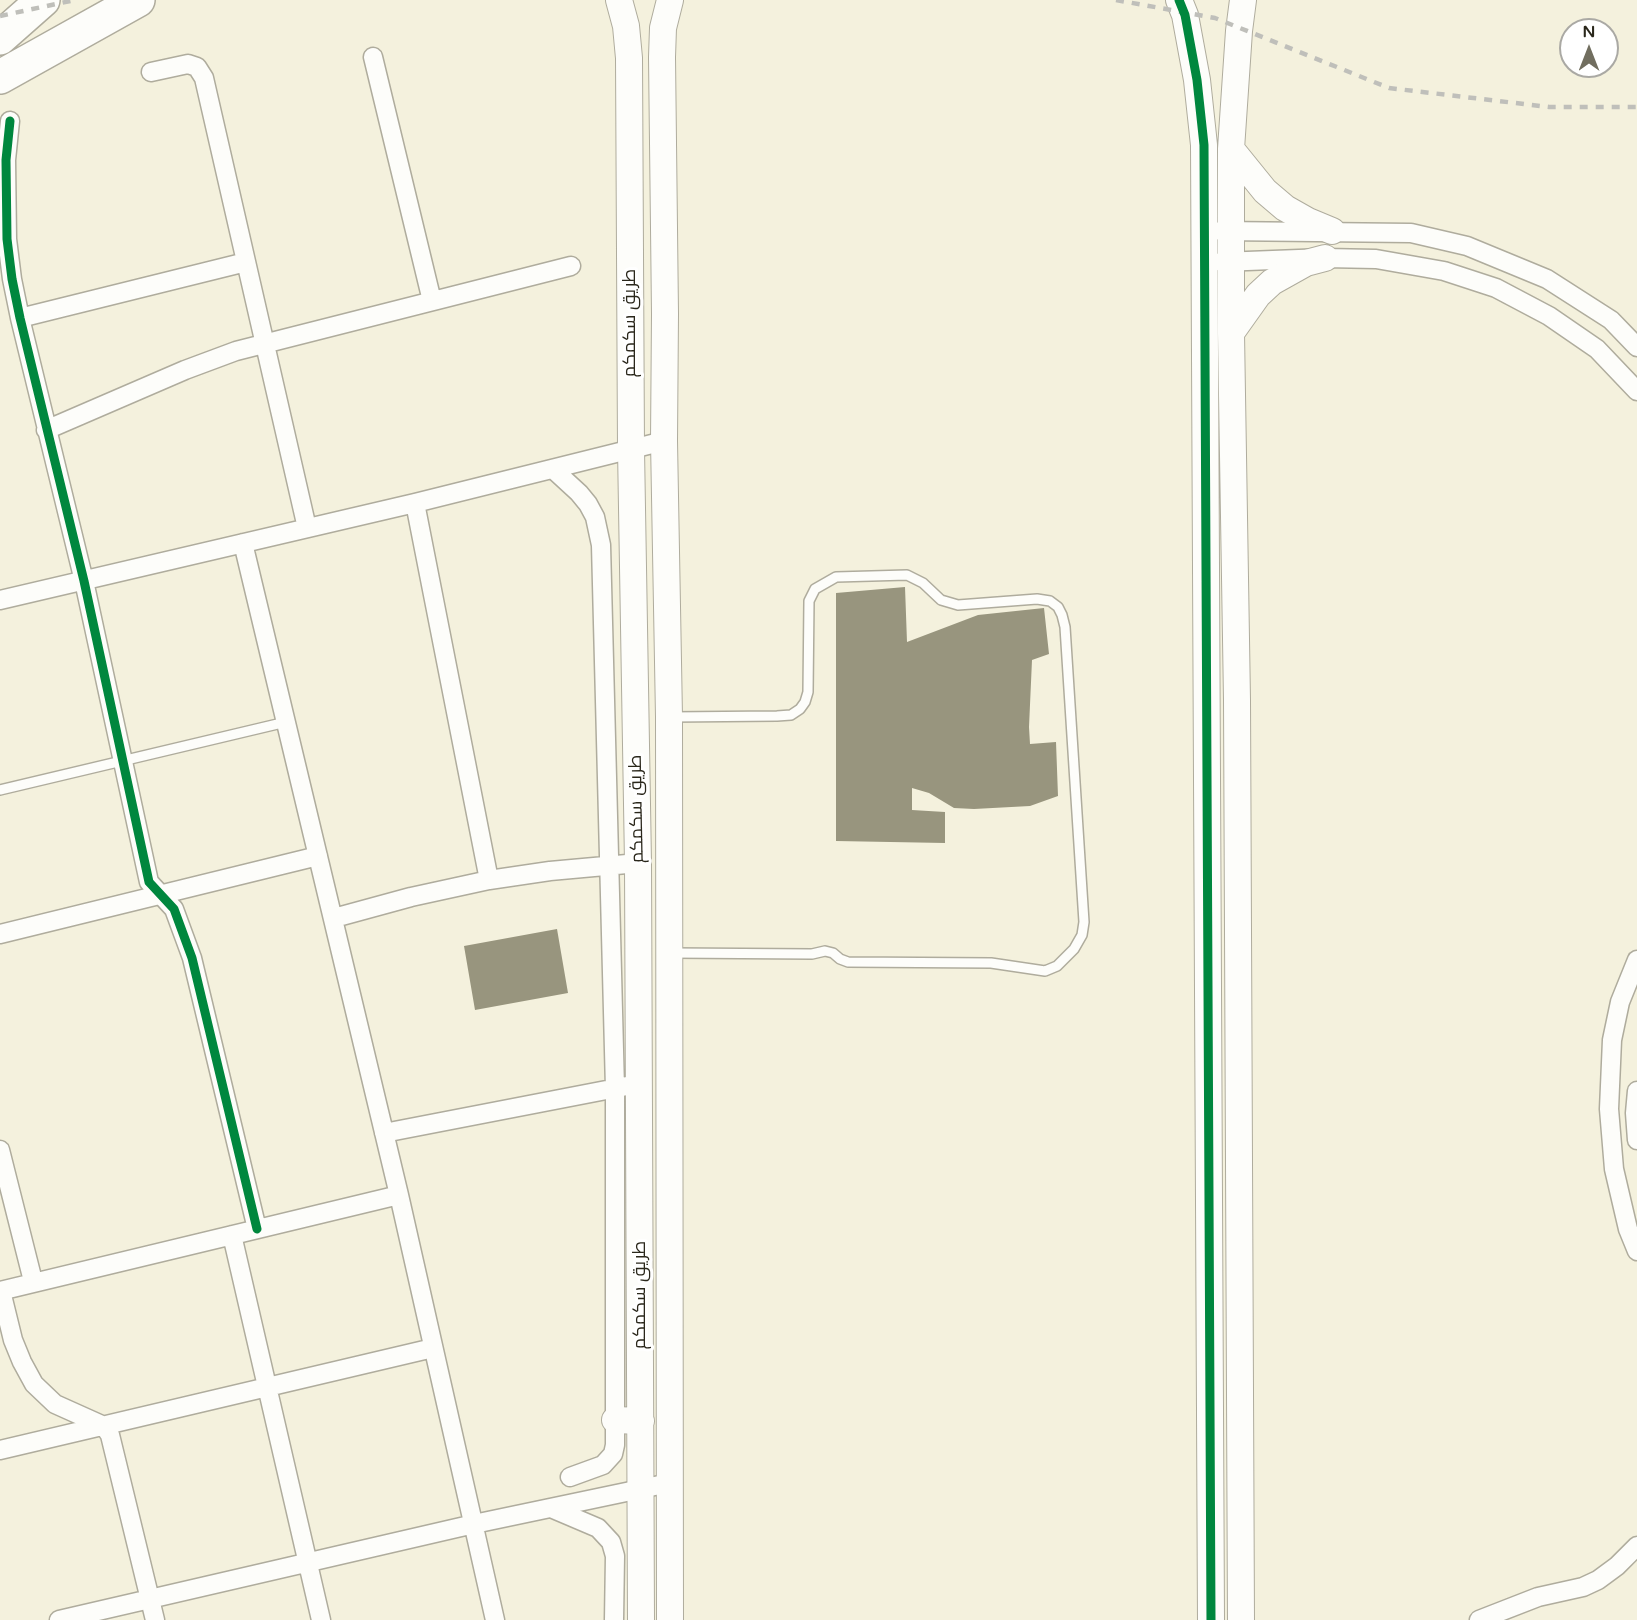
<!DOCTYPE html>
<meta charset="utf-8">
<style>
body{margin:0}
#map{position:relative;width:1637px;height:1620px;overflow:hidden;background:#f4f1dd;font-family:"Varela Round",sans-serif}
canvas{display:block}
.north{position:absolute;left:1559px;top:18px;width:60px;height:60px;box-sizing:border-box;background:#fff;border:2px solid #aaa9a4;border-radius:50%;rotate:0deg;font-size:16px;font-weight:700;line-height:24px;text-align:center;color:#2a271b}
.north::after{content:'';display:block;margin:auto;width:21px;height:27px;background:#716e5f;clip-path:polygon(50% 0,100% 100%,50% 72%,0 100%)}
</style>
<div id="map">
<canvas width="1637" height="1620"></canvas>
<div class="north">N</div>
</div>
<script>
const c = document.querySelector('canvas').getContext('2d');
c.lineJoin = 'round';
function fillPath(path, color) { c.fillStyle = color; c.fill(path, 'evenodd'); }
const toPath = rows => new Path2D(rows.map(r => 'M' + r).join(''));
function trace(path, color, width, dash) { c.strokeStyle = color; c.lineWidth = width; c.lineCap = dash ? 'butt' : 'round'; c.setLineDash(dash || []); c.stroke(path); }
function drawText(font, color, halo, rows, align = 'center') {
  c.font = font + ' "Varela Round",Cairo,sans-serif'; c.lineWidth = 6; c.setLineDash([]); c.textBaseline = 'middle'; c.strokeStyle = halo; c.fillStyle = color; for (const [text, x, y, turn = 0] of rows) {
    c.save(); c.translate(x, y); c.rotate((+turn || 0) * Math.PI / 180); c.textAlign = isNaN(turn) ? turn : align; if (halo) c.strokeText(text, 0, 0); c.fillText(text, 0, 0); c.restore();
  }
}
fillPath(toPath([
 [905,587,907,642,978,615,1044,608,1049,654,1032,660,1029,727,1030,744,1056,742,1058,796,1030,806,974,809,954,808,929,793,912,788,912,810,945,812,945,843,836,841,836,593],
 [557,929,568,993,475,1010,464,946]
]), '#98957e');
const lane = toPath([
 [0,790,286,722],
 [672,953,812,954,825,951,833,953,840,959,848,962,991,963,1045,971,1057,966,1074,949,1082,935,1084,922,1065,627,1062,615,1058,607,1050,601,1037,599,958,605,941,600,923,583,907,575,836,577,815,589,809,601,808,692,805,702,800,709,791,715,777,716,672,717]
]);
const street = toPath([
 [373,57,432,301],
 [151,72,188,64,197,67,204,78,307,528],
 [10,121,6,160,7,239,12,279,20,318,84,581,149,882,174,909,192,958,257,1229],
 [1220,231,1411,233,1467,246,1547,279,1611,320,1637,347],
 [1221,262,1325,258,1376,259,1444,271,1496,288,1549,316,1597,349,1637,391],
 [20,318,246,262],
 [46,430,185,370,236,351,571,266],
 [554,470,579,493,588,504,595,517,601,545,615,1089,615,1445,613,1454,603,1465,570,1477],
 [415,503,489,880],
 [243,543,399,1195,495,1620],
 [0,600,415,503,664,441],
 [334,918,411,897,489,880,550,871,638,863],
 [0,934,318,856],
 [1637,960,1620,1002,1612,1040,1609,1109,1614,1169,1628,1229,1637,1251],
 [1637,1091,1635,1113,1637,1140],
 [384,1133,627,1086],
 [0,1150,33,1281],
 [232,1235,321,1620],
 [0,1291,399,1195],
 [1,1291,13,1340,22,1362,34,1384,55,1404,104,1426,110,1435,155,1620],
 [0,1450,433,1348],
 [551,1508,598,1528,611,1542,615,1556,614,1620],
 [59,1620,474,1524,669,1483],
 [1479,1620,1538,1597,1583,1587,1598,1580,1617,1566,1637,1546]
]);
const secondary = toPath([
 [619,0,626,26,629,58,631,449,638,863,641,1620],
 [670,0,663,28,662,57,665,314,664,441,669,717,670,1620],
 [1179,0,1185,15,1197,80,1204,145,1211,1620],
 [1231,149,1265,191,1285,208,1308,221,1332,231],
 [1231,333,1258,295,1272,282,1306,263,1325,258],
 [615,1420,641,1421],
 [1241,1620,1237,700,1231,333,1231,149,1239,31,1243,0]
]);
const highway = toPath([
 [0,38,43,0],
 [0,77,138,0]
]);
trace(lane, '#afac9d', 12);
trace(street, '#afac9d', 21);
trace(secondary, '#afac9d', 28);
trace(highway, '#afac9d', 36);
trace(lane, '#fdfdfa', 9);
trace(street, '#fdfdfa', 18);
trace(secondary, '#fdfdfa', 26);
trace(highway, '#fdfdfa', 33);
trace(toPath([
 [1116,0,1215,18,1389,88,1549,107,1637,107],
 [0,16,75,0]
]), '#bfbfba', 4.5, [8, 8]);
trace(toPath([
 [1179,0,1185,15,1197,80,1204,145,1211,1620],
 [10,121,6,160,7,239,12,279,20,318,84,581,149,882,174,909,192,958,257,1229]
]), '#00873e', 9);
drawText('18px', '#2a271b', '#fff', [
 ["طريق سكمكم",630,323,-90],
 ["طريق سكمكم",637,809,-91],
 ["طريق سكمكم",640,1295,-90]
]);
</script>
